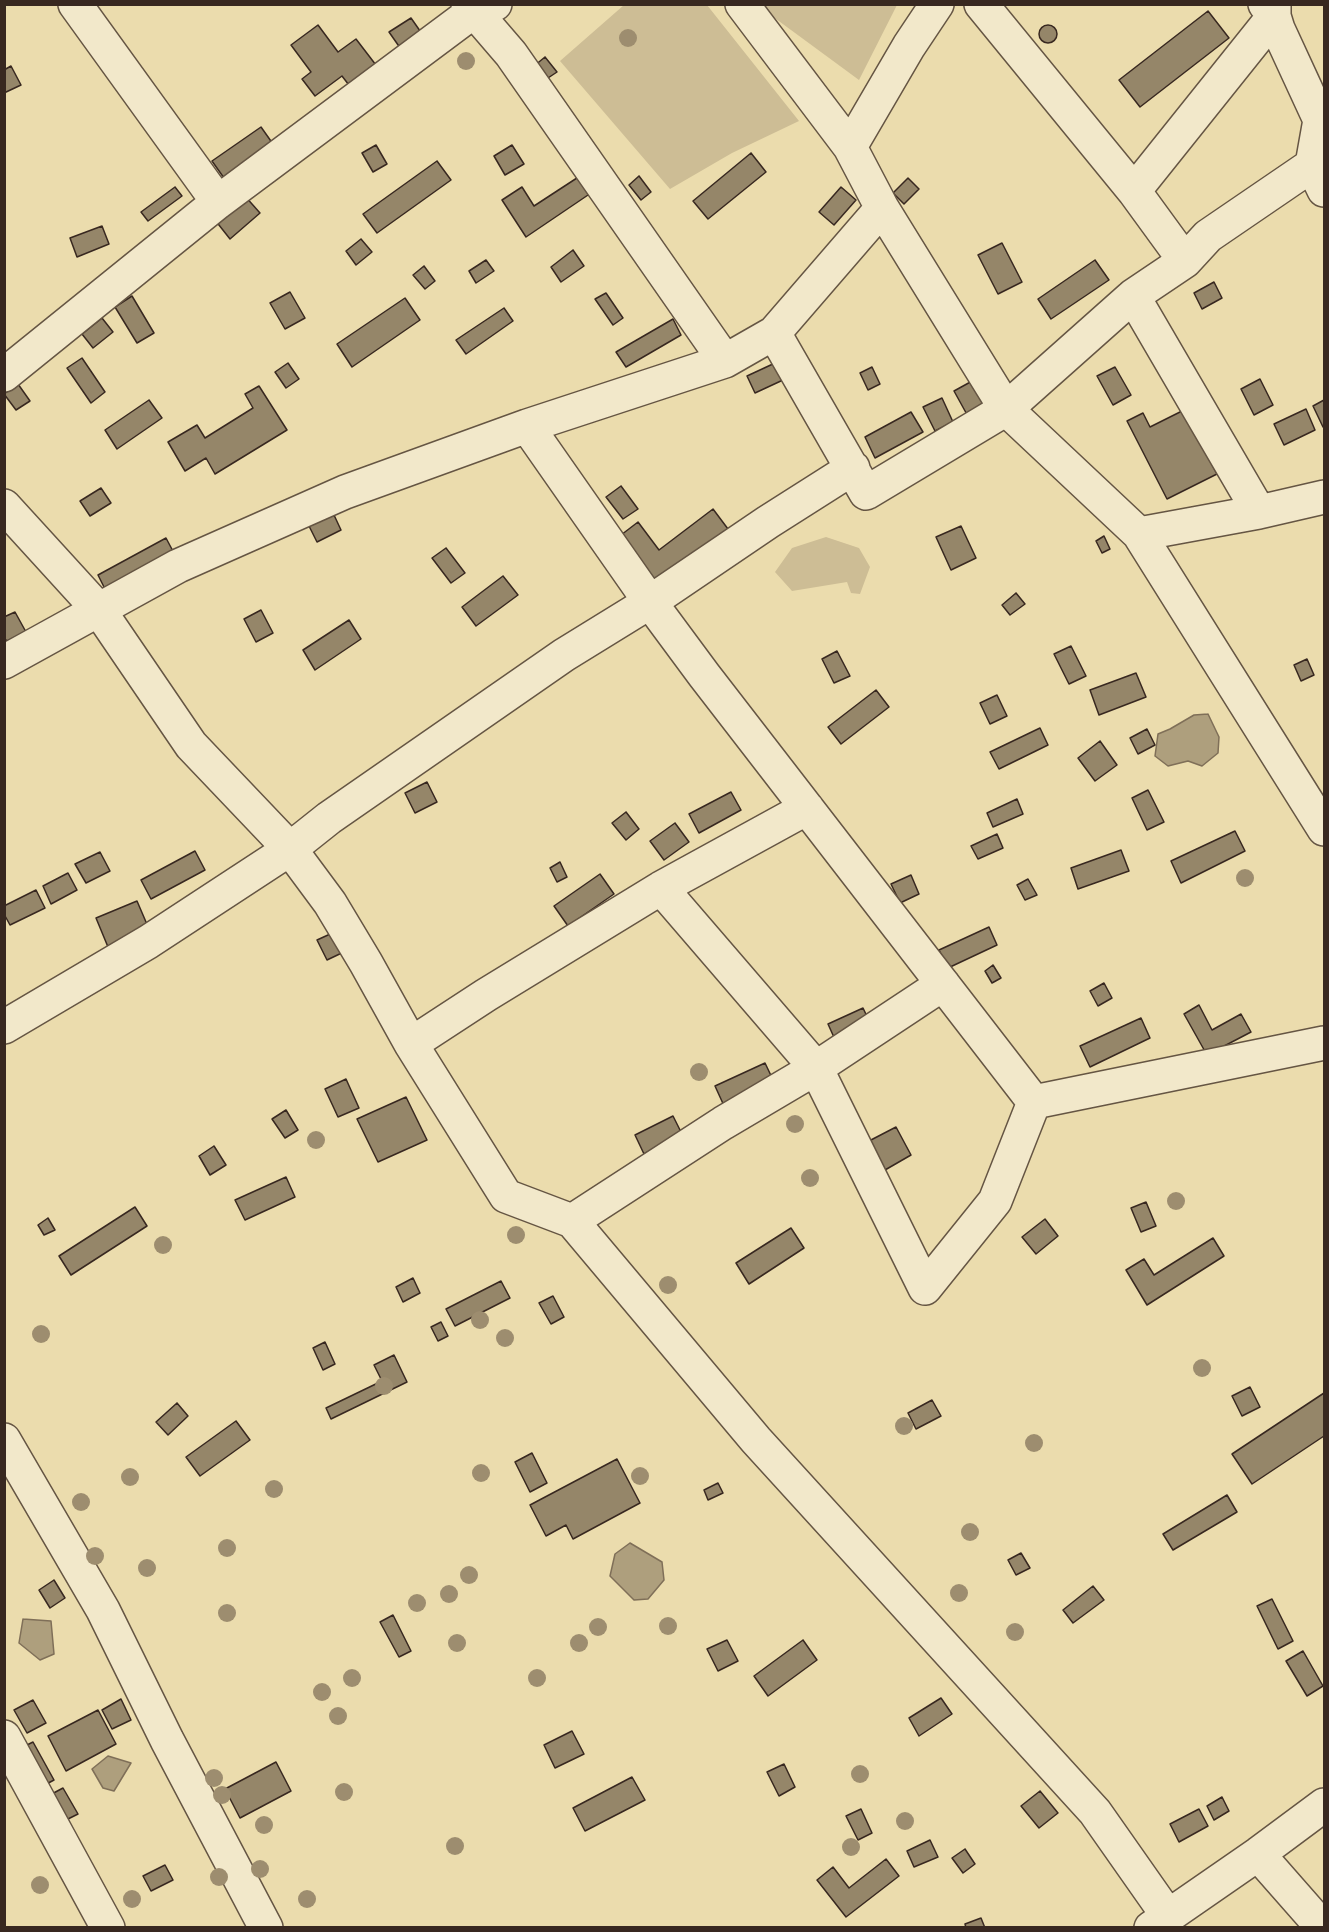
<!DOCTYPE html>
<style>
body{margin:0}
#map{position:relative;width:1329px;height:1932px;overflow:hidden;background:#ebdcad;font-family:"IM FELL Double Pica",serif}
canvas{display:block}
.frame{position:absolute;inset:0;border:6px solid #382820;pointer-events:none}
</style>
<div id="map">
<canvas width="1329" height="1932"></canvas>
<div class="frame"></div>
</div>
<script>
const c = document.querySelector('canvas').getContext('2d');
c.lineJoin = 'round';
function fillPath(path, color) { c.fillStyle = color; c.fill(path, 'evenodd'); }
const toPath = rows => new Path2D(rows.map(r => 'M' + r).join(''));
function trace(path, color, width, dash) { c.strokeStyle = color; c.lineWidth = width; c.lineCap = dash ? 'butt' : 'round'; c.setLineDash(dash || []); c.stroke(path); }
fillPath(toPath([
 [624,5,707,5,799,121,732,153,670,189,560,61],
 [757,5,897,5,859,80],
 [826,537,859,548,870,567,860,594,851,593,847,582,792,591,775,572,792,548]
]), '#cdbd95');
const water = toPath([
 [1208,714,1219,737,1218,753,1202,766,1188,761,1168,766,1155,756,1158,734,1170,729,1194,715,1208,714],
 [630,1543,662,1562,664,1580,648,1599,634,1600,610,1576,615,1554,630,1543],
 [23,1619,51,1621,54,1654,40,1660,19,1643,23,1619],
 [108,1756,131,1763,114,1791,103,1788,92,1769,108,1756]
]);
fillPath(water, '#ae9f7d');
trace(water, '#7f6f58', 1.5);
const building = toPath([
 [1208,11,1229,38,1140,107,1119,80,1208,11],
 [411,18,425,38,403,52,389,32,411,18],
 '1039 34a9 9 0 1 1 18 0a9 9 0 1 1-18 0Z',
 [318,25,338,52,356,39,379,69,352,89,342,76,315,96,302,79,311,72,291,45,318,25],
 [545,57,557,72,545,80,534,66,545,57],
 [11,66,21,85,4,93,4,70,11,66],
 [261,127,273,144,224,178,212,161,261,127],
 [376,145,387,164,373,172,362,153,376,145],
 [512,145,524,164,505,175,494,156,512,145],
 [751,153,766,172,708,219,693,201,751,153],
 [437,161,451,180,377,233,363,214,437,161],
 [580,176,591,193,526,237,502,200,522,187,534,206,580,176],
 [639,176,651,192,641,200,629,185,639,176],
 [908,178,919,189,904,204,893,193,908,178],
 [175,187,182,196,148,221,141,212,175,187],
 [841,187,856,200,834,225,819,212,841,187],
 [244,195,260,213,230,239,215,220,244,195],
 [102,226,109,244,77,257,70,238,102,226],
 [361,239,372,252,356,265,346,251,361,239],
 [1002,243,1022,282,998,294,978,255,1002,243],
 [573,250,584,266,561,282,551,267,573,250],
 [486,260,494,271,476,283,469,271,486,260],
 [1095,260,1109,280,1051,319,1038,299,1095,260],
 [424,266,435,281,425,289,413,275,424,266],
 [1214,282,1222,298,1202,309,1194,293,1214,282],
 [290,292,305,318,285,329,270,303,290,292],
 [606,293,623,318,613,325,595,299,606,293],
 [132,296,154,333,137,343,115,307,132,296],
 [405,298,420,320,352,367,337,344,405,298],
 [504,308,513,321,466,354,456,340,504,308],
 [102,318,113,332,93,348,82,334,102,318],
 [673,319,681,335,626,367,616,352,673,319],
 [82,358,105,392,91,403,67,368,82,358],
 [288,363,299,379,286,388,275,372,288,363],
 [775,363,783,380,755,393,747,376,775,363],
 [872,367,880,384,868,390,860,373,872,367],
 [1115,367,1131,395,1113,405,1097,376,1115,367],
 [1260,379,1273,405,1254,415,1241,389,1260,379],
 [974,380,990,409,970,420,954,391,974,380],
 [18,384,30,401,16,410,4,394,18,384],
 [259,386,287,430,215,474,206,458,185,471,168,442,197,425,205,438,253,408,245,394,259,386],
 [942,398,953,422,935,431,923,407,942,398],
 [149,400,162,418,117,449,105,430,149,400],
 [1324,400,1324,426,1323,427,1313,406,1324,400],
 [1306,409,1315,430,1284,445,1274,424,1306,409],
 [1184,410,1217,474,1167,499,1127,421,1143,413,1150,427,1184,410],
 [911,412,923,432,875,458,865,437,911,412],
 [621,486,638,509,623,519,606,497,621,486],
 [101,488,111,503,90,516,80,501,101,488],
 [713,509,728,529,657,583,621,535,638,522,659,550,713,509],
 [334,515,341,530,317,542,309,526,334,515],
 [961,526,976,558,951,570,936,537,961,526],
 [1104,536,1110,549,1102,553,1096,541,1104,536],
 [166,538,175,555,107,593,98,575,166,538],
 [446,548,465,573,451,583,432,558,446,548],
 [503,576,518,595,476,626,462,607,503,576],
 [1016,593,1025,604,1010,615,1002,605,1016,593],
 [261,610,273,633,256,642,244,619,261,610],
 [15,612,26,632,7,641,4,638,4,617,15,612],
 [349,620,361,639,315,670,303,650,349,620],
 [1071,646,1086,676,1069,684,1054,654,1071,646],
 [837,651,850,676,834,683,822,659,837,651],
 [1307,659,1314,675,1301,681,1294,665,1307,659],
 [1136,673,1146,697,1099,715,1090,690,1136,673],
 [876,690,889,707,841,744,828,727,876,690],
 [997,695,1007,716,990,724,980,703,997,695],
 [1040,728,1048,745,999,769,990,752,1040,728],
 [1147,729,1155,745,1138,754,1130,738,1147,729],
 [1100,741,1117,765,1095,781,1078,758,1100,741],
 [427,782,437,802,415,813,405,793,427,782],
 [1148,790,1164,822,1147,830,1132,798,1148,790],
 [731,792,741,810,699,833,689,814,731,792],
 [1017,799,1023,814,993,827,987,813,1017,799],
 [626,812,639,829,626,840,612,823,626,812],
 [675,823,689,842,664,860,650,841,675,823],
 [1235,831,1245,851,1181,883,1171,861,1235,831],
 [997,834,1003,848,978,859,971,846,997,834],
 [1121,850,1129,871,1078,889,1071,868,1121,850],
 [195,851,205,870,151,899,141,880,195,851],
 [100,852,110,871,86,883,75,864,100,852],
 [560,862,567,877,557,882,550,868,560,862],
 [68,873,77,890,51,904,43,886,68,873],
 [600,874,614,894,568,926,554,906,600,874],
 [911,875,919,894,900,903,891,884,911,875],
 [1028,879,1037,895,1025,900,1017,885,1028,879],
 [36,890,45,908,10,925,4,914,4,906,36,890],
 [137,901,149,929,108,947,96,918,137,901],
 [989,927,997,945,948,968,939,950,989,927],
 [339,930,348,950,327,960,317,940,339,930],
 [993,965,1001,978,992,983,985,971,993,965],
 [1104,983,1112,998,1098,1006,1090,991,1104,983],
 [1199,1005,1212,1030,1241,1014,1251,1032,1207,1055,1184,1014,1199,1005],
 [863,1008,872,1027,837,1044,828,1024,863,1008],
 [1141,1018,1150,1038,1090,1067,1080,1046,1141,1018],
 [765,1063,775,1084,725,1108,715,1086,765,1063],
 [346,1079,359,1108,338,1117,325,1089,346,1079],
 [406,1097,427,1140,378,1162,357,1119,406,1097],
 [286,1110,298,1130,285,1138,272,1119,286,1110],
 [673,1116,682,1134,644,1154,635,1135,673,1116],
 [896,1127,911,1155,885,1170,869,1141,896,1127],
 [214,1146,226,1165,210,1175,199,1156,214,1146],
 [286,1177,295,1197,245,1220,235,1200,286,1177],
 [1146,1202,1156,1226,1141,1232,1131,1208,1146,1202],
 [135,1207,147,1226,71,1275,59,1256,135,1207],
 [48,1218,55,1230,44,1235,38,1225,48,1218],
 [1045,1219,1058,1236,1036,1254,1022,1237,1045,1219],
 [791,1228,804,1248,749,1284,736,1263,791,1228],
 [1213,1238,1224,1256,1147,1305,1126,1270,1144,1259,1154,1275,1213,1238],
 [413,1278,420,1293,403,1302,396,1287,413,1278],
 [501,1281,510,1298,455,1326,446,1309,501,1281],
 [553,1296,564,1317,551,1324,539,1303,553,1296],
 [441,1322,448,1336,438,1341,431,1327,441,1322],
 [325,1342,335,1364,323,1370,313,1348,325,1342],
 [394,1355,407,1382,331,1419,326,1408,382,1381,374,1365,394,1355],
 [1250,1387,1260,1407,1242,1416,1232,1396,1250,1387],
 [1324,1393,1324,1436,1252,1484,1232,1454,1324,1393],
 [932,1400,941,1416,916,1429,908,1413,932,1400],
 [177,1403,188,1416,168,1435,156,1422,177,1403],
 [236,1421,250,1440,200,1476,186,1457,236,1421],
 [532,1453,547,1483,530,1492,515,1462,532,1453],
 [617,1459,640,1503,573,1539,566,1525,546,1536,530,1505,617,1459],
 [718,1483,723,1493,708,1500,704,1490,718,1483],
 [1227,1495,1237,1512,1173,1550,1163,1534,1227,1495],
 [1021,1553,1030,1568,1016,1575,1008,1560,1021,1553],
 [54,1580,65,1598,50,1608,39,1590,54,1580],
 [1093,1586,1104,1600,1073,1623,1063,1610,1093,1586],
 [1272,1599,1293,1641,1278,1649,1257,1606,1272,1599],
 [393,1615,411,1651,399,1657,380,1622,393,1615],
 [727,1640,738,1661,718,1671,707,1649,727,1640],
 [803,1640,817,1660,768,1696,754,1676,803,1640],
 [1303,1651,1323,1686,1307,1696,1286,1661,1303,1651],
 [941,1698,952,1714,919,1736,909,1718,941,1698],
 [121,1699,131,1720,112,1729,102,1710,121,1699],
 [33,1700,46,1723,27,1733,14,1710,33,1700],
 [98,1710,116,1744,66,1771,48,1736,98,1710],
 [572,1731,584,1754,555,1768,544,1745,572,1731],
 [33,1742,54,1780,41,1787,21,1748,33,1742],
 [276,1762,291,1791,240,1818,225,1789,276,1762],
 [784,1764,795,1787,779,1796,767,1772,784,1764],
 [632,1777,645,1800,585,1831,573,1808,632,1777],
 [63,1788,78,1814,62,1822,48,1796,63,1788],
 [1040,1791,1058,1813,1039,1828,1021,1806,1040,1791],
 [1222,1797,1229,1811,1214,1820,1207,1806,1222,1797],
 [861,1809,872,1833,858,1840,846,1816,861,1809],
 [1199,1809,1208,1826,1179,1842,1170,1824,1199,1809],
 [930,1840,938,1857,914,1867,907,1851,930,1840],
 [965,1849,975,1864,963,1873,952,1858,965,1849],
 [886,1859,899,1876,846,1917,817,1880,833,1867,849,1888,886,1859],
 [165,1865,173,1880,151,1891,143,1876,165,1865],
 [981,1918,985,1928,966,1928,965,1924,981,1918]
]);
fillPath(building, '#958669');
trace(building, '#382820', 1.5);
const minor = toPath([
 [75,4,218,202],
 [468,4,511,54,725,361],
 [742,4,850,147,882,208,1006,409,1139,534,1324,829],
 [981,4,1134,191,1185,261],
 [1265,4,1274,16,1278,29,1320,120,1312,165,1324,190],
 [850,147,909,46,937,4],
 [1134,191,1274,16,1274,4],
 [1133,296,1259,512],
 [774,333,866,493,1006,409,1133,296,1185,261,1208,236,1312,165,1324,159],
 [4,375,218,202,474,11,495,4],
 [527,426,650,602,704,675,1034,1102],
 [4,506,99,610,191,745,290,849,330,903,366,963,411,1044,506,1196,572,1221,756,1440,1095,1812,1168,1916],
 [1139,534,1259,512,1324,497],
 [4,662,178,566,345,492,527,426,725,361,774,333,882,208],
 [661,888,816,1068,925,1288,995,1201,1034,1102],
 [4,1027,148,942,290,849,329,818,564,655,650,602,768,522,853,468],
 [411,1044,486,995,661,888,807,808],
 [1034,1102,1324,1043],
 [572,1221,723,1123,816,1068,943,984],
 [4,1440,103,1610,167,1740,266,1928],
 [4,1737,108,1928],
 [1258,1854,1323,1928],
 [1151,1928,1258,1854,1324,1805]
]);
trace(minor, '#655543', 36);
trace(minor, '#f2e8ca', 33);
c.fillStyle = '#9d8d6f';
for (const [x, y] of [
 [628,38],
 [466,61],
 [1245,878],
 [699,1072],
 [795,1124],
 [316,1140],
 [810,1178],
 [1176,1201],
 [516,1235],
 [163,1245],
 [668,1285],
 [480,1320],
 [41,1334],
 [505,1338],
 [1202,1368],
 [384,1386],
 [904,1426],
 [1034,1443],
 [481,1473],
 [640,1476],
 [130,1477],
 [274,1489],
 [81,1502],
 [970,1532],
 [227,1548],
 [95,1556],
 [147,1568],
 [469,1575],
 [959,1593],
 [449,1594],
 [417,1603],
 [227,1613],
 [668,1626],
 [598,1627],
 [1015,1632],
 [457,1643],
 [579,1643],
 [352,1678],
 [537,1678],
 [322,1692],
 [338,1716],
 [860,1774],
 [214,1778],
 [344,1792],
 [222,1795],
 [905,1821],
 [264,1825],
 [455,1846],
 [851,1847],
 [260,1869],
 [219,1877],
 [40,1885],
 [132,1899],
 [307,1899]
]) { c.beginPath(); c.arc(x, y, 9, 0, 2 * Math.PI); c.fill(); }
</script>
